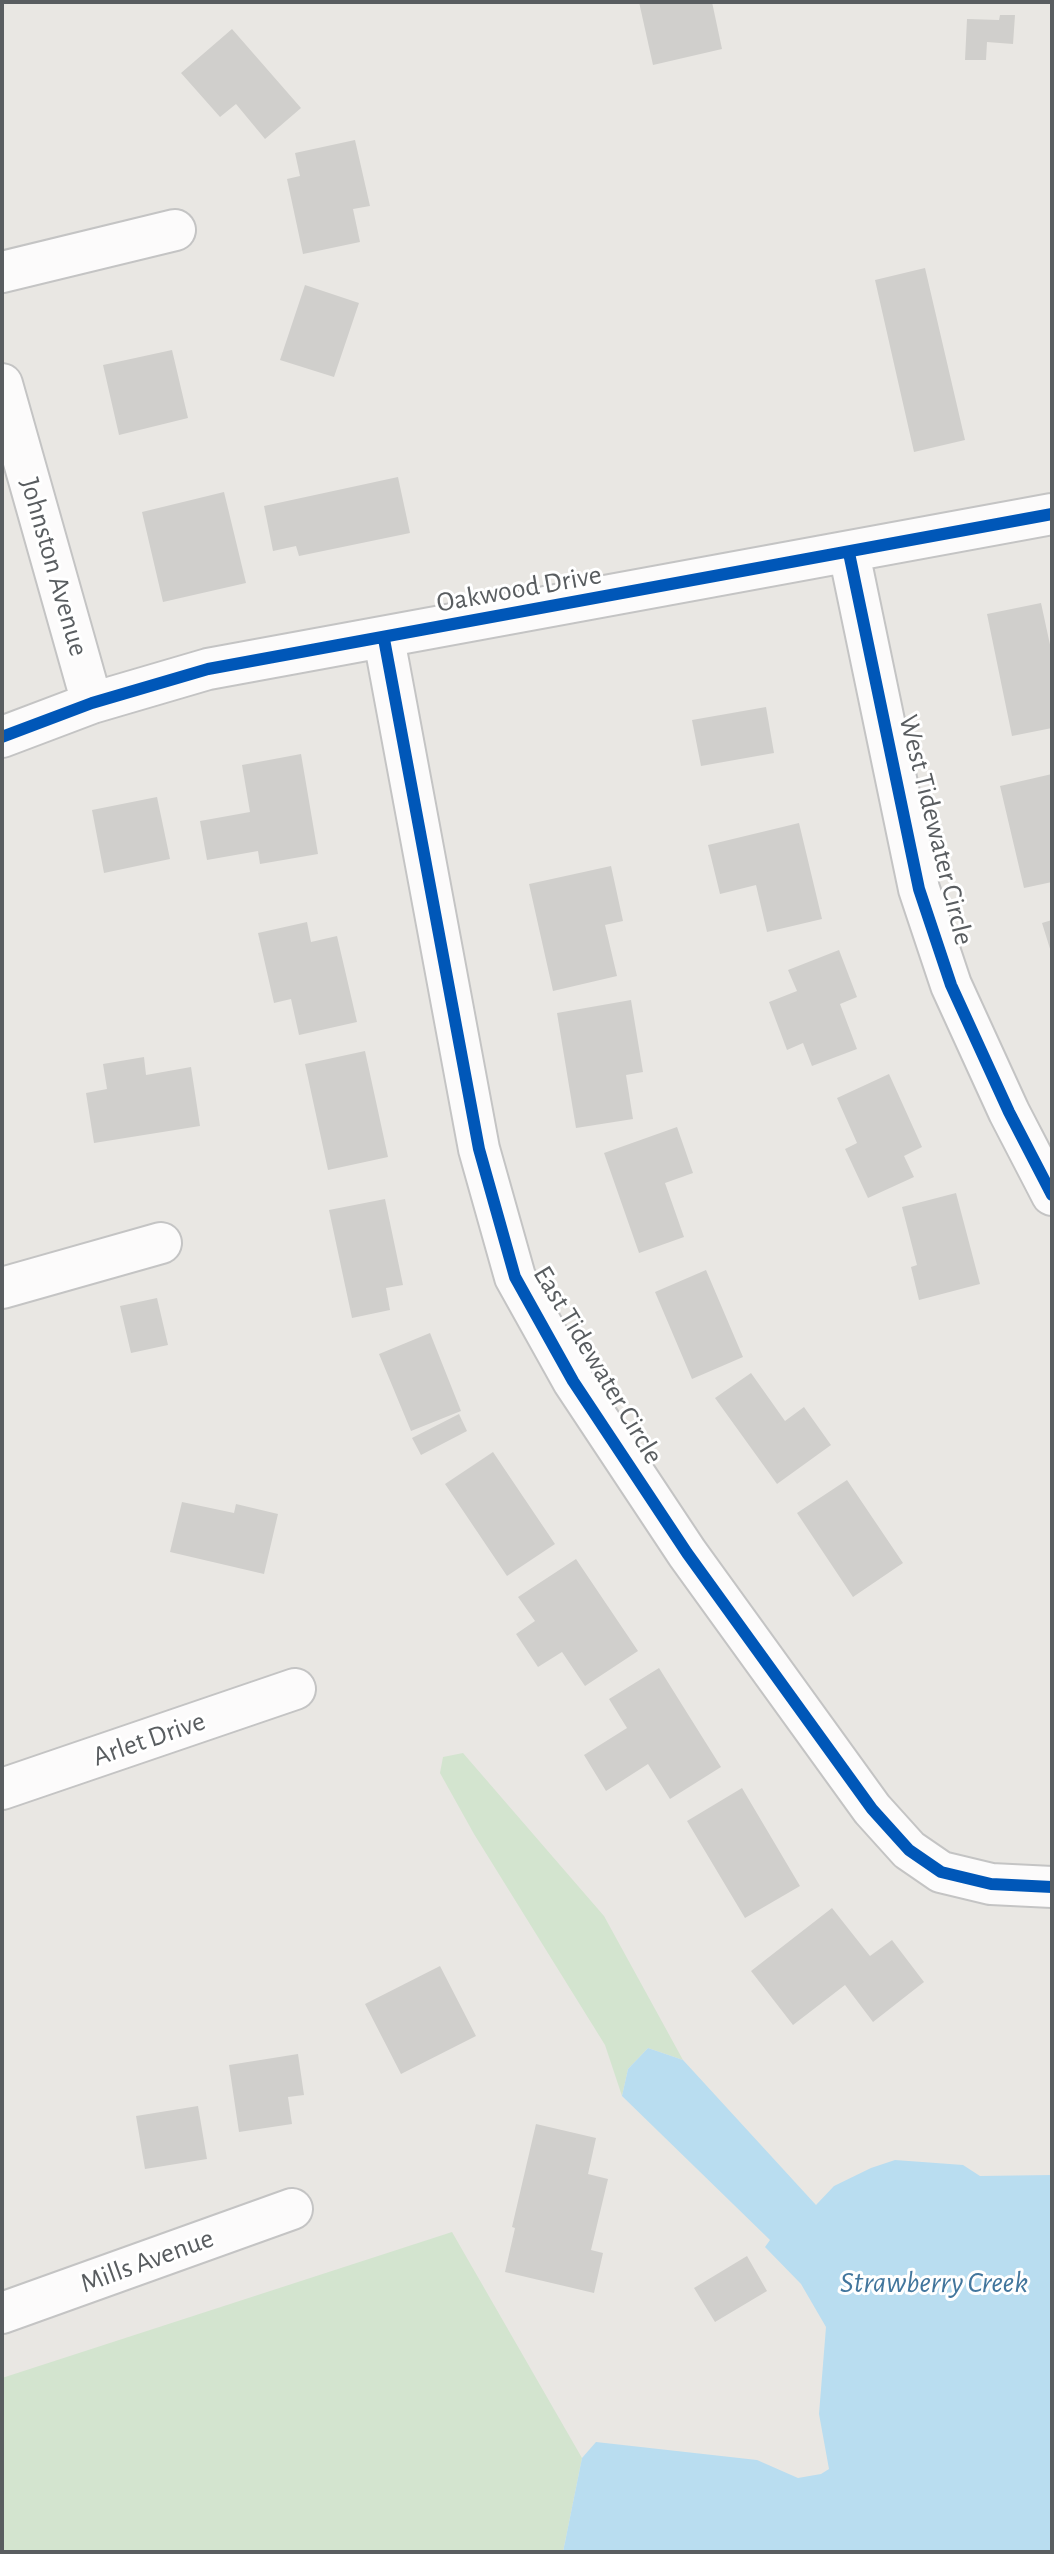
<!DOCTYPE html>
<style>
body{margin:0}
#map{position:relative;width:1054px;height:2554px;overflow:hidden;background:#e9e7e3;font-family:"Alegreya Sans",sans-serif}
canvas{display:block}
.frame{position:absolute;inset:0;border:4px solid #595d60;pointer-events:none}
</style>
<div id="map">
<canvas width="1054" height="2554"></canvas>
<div class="frame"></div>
</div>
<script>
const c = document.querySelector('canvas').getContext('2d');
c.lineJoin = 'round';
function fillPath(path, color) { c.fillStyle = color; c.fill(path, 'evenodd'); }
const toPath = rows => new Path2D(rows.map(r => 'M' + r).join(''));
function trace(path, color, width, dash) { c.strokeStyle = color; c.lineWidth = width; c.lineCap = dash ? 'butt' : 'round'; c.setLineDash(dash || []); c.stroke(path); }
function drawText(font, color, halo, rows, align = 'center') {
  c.font = font + ' "Alegreya Sans",sans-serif'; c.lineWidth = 6; c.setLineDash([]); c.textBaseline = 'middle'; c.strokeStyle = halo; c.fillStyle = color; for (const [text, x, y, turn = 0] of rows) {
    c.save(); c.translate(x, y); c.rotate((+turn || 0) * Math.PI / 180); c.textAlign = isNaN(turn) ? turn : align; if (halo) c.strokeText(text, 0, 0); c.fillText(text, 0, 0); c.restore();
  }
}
fillPath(toPath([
 [463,1753,604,1916,683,2060,648,2048,628,2069,622,2096,605,2045,474,1834,440,1773,443,1757],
 [452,2232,582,2458,563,2552,2,2552,2,2378]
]), '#d3e4cf');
fillPath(toPath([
 [648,2048,683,2060,816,2205,834,2186,871,2168,895,2160,963,2165,980,2176,1052,2175,1052,2552,563,2552,582,2458,596,2442,757,2460,798,2478,821,2474,829,2469,819,2414,826,2327,801,2284,765,2247,770,2240,622,2096,628,2069]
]), '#b9ddf0');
fillPath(toPath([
 [639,2,712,2,722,49,653,65],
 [1000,15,1015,15,1013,44,987,42,986,60,965,60,967,19,999,20],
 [232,29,301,108,265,139,236,104,220,117,181,73],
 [355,140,370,206,353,209,360,242,303,254,287,179,300,176,295,153],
 [925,268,965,440,914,452,875,280],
 [305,285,359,303,334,377,280,360],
 [172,350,188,418,119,435,103,365],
 [398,477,410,533,299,556,296,546,273,551,264,506],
 [224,492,246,583,163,602,142,512],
 [1041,603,1052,654,1052,728,1012,736,987,614],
 [766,707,774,753,701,766,692,720],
 [301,754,318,854,260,864,258,851,207,860,200,821,250,812,242,765],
 [1052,774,1052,882,1024,888,1000,786],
 [157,797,170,859,104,873,92,810],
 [799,823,822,919,767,932,756,885,720,894,708,845],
 [611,866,623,921,605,925,617,976,553,991,529,884],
 [1052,920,1052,952,1051,952,1042,923],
 [307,922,311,942,337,936,357,1022,299,1035,291,999,274,1003,258,933],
 [839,950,857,997,840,1004,857,1049,812,1066,803,1043,787,1050,769,1002,797,991,788,970],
 [631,1000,643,1072,626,1075,633,1119,576,1128,557,1013],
 [365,1051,388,1157,328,1170,305,1064],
 [144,1057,146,1075,191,1067,200,1126,94,1143,86,1093,107,1089,103,1064],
 [889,1074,922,1147,904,1156,914,1177,868,1198,845,1149,857,1143,837,1098],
 [677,1127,693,1173,665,1183,684,1237,639,1253,604,1153],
 [956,1193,980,1284,919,1300,911,1267,917,1265,902,1207],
 [385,1199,403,1285,386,1288,390,1310,352,1318,329,1210],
 [706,1270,743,1357,692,1379,655,1292],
 [157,1298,168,1345,131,1353,120,1306],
 [430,1333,461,1411,411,1431,379,1354],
 [751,1373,785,1421,804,1407,831,1445,777,1484,715,1398],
 [459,1414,467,1431,421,1455,412,1438],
 [493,1452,555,1544,507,1576,445,1484],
 [847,1480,903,1563,853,1597,797,1513],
 [182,1502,234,1513,236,1504,278,1514,264,1574,170,1552],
 [576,1559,638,1651,585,1686,562,1652,538,1667,516,1634,535,1621,518,1597],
 [659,1668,721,1767,670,1799,648,1764,606,1791,584,1755,627,1728,609,1699],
 [742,1788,800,1886,745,1918,687,1821],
 [832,1908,870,1956,892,1940,924,1982,873,2022,845,1985,793,2025,751,1971],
 [440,1966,476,2036,401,2074,365,2004],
 [298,2054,304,2095,288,2097,292,2124,239,2132,229,2065],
 [198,2106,207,2159,145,2169,136,2116],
 [536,2124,596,2138,588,2174,608,2179,591,2250,603,2253,594,2293,505,2272,515,2228,512,2227],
 [747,2256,767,2291,715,2322,694,2288]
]), '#d0cfcc');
const street = toPath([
 [2,272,175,230],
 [2,384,92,703],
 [849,553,919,889,951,985,1009,1112,1052,1195],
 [384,639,479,1149,515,1277,573,1381,687,1553,872,1809,909,1850,941,1872,991,1884,1052,1887],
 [2,737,92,703,208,669,1052,514],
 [2,1288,161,1243],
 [2,1789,295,1689],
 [2,2313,292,2209]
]);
trace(street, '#c4c4c4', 44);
trace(street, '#fcfbfb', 40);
trace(toPath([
 [849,553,919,889,951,985,1009,1112,1052,1195],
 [384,639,479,1149,515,1277,573,1381,687,1553,872,1809,909,1850,941,1872,991,1884,1052,1887],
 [2,737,92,703,208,669,1052,514]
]), '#0057b8', 12);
drawText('28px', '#595d60', '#fff', [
 ["Johnston Avenue",54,567,74],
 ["Oakwood Drive",519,589,-10],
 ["West Tidewater Circle",936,830,76],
 ["East Tidewater Circle",598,1365,59],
 ["Arlet Drive",149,1739,-19],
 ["Mills Avenue",147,2261,-20]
]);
drawText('italic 30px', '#42769d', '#fff', [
 ["Strawberry Creek",934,2283]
]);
</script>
